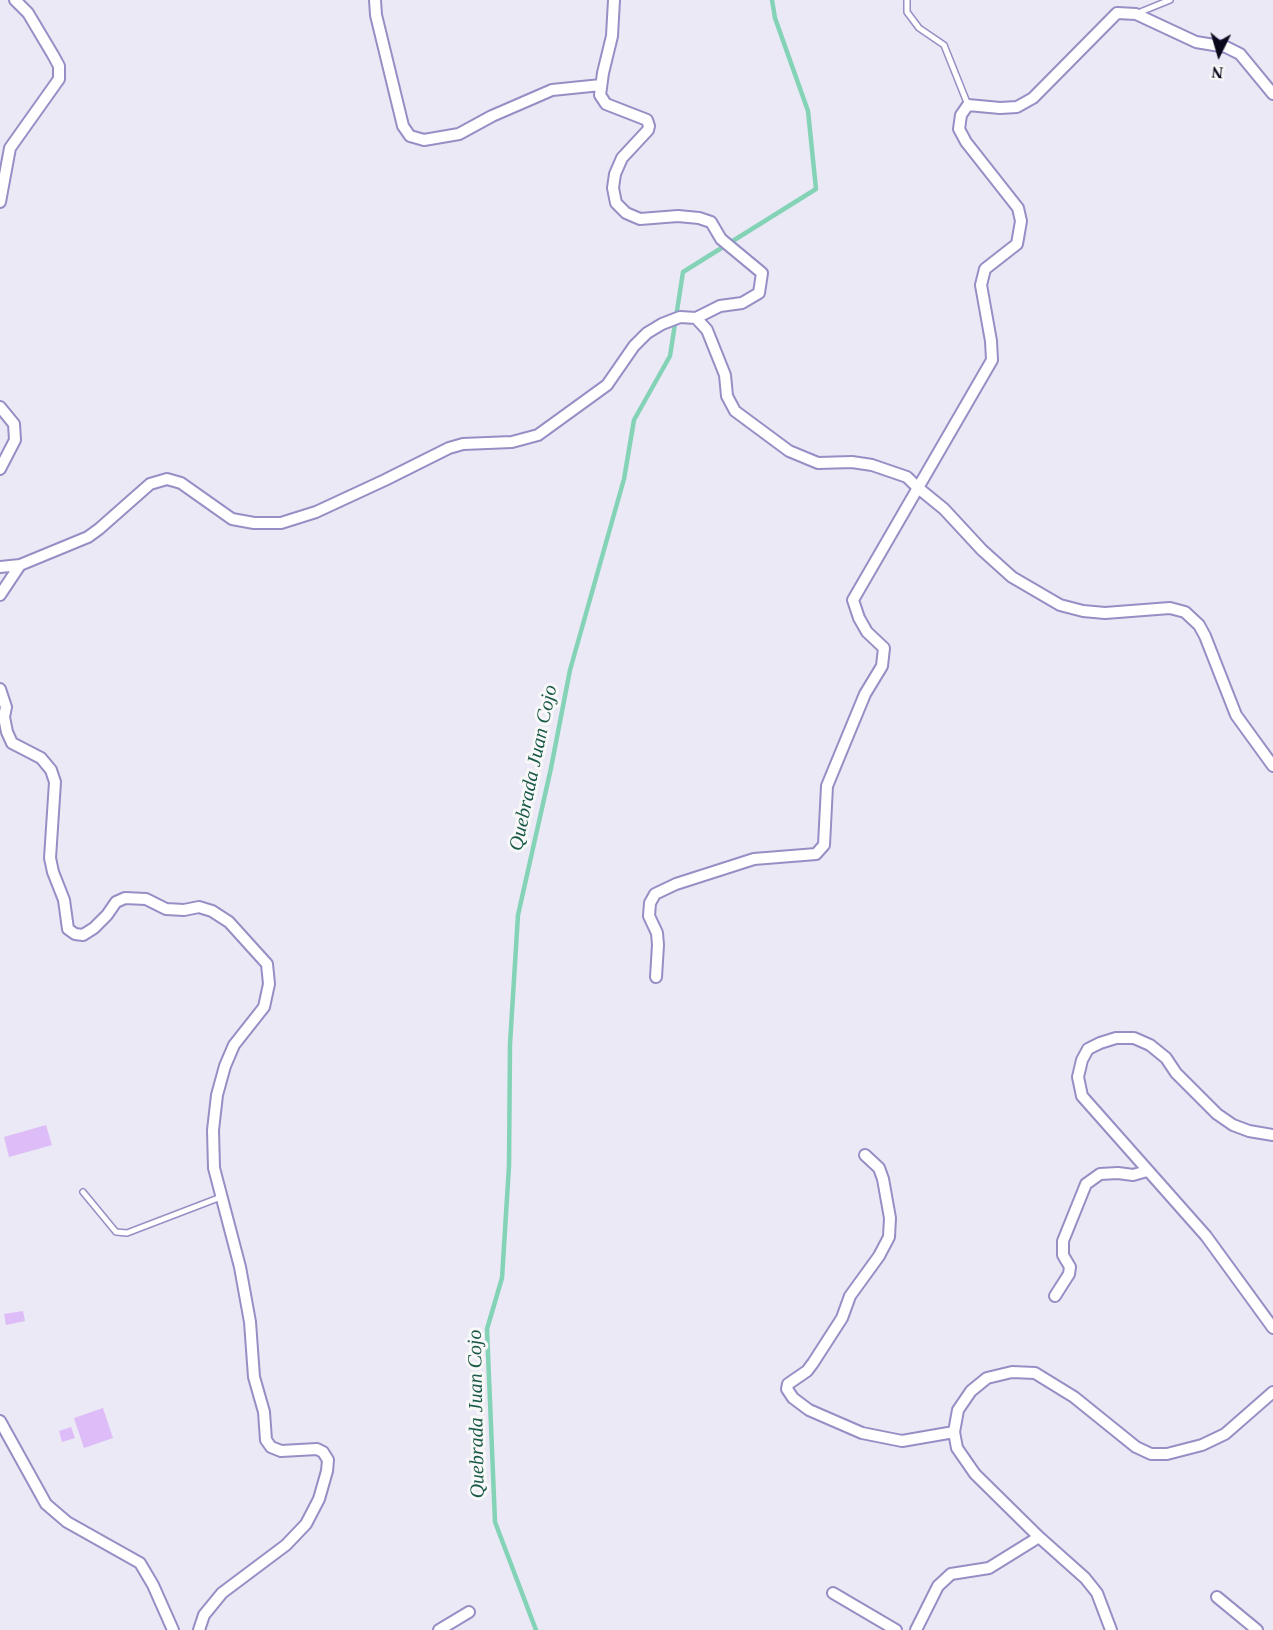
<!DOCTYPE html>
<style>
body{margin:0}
#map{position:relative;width:1273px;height:1630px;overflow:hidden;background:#eae9f5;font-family:Georgia,serif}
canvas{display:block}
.north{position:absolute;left:1189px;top:24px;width:60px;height:60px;-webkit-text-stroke:4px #f8f8f8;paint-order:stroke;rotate:185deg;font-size:16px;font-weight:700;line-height:24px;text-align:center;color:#0c091c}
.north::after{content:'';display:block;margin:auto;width:21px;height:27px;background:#0c091c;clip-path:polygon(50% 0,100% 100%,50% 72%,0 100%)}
</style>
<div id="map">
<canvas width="1273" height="1630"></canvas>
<div class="north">N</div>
</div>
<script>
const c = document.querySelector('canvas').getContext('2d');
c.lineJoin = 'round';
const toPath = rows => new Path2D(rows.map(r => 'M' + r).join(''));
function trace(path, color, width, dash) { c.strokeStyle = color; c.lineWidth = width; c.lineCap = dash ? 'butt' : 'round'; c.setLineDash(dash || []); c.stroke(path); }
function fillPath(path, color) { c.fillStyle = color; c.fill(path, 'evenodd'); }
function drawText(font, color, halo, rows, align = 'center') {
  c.font = font + ' Georgia,serif'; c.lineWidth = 6; c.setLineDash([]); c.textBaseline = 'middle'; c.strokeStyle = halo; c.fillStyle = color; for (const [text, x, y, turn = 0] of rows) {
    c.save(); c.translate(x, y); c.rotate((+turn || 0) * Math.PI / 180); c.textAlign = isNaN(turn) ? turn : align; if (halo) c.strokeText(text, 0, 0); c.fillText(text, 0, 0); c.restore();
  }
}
trace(toPath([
 [536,1630,495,1522,487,1329,502,1278,509,1166,510,1044,518,915,551,768,570,670,624,479,634,420,670,356,683,272,816,189,808,111,775,18,772,0]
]), '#84d3b7', 4.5);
fillPath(toPath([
 [46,1125,52,1145,9,1157,4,1137],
 [23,1311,25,1321,6,1325,4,1314],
 [103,1408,113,1438,84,1448,74,1418],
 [71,1427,75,1438,62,1442,59,1431]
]), '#ddbcf7');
const service = toPath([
 [907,0,907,12,919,28,944,45,968,105],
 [1138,13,1170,0],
 [83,1192,116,1232,127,1233,221,1197]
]);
const minor = toPath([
 [375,0,376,15,403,126,410,136,424,140,459,134,492,116,552,90,601,85],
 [614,0,612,36,603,73,600,95,606,104,642,118,647,120,649,126,648,130,622,158,615,174,613,188,616,203,626,213,640,219,678,216,699,218,711,222,721,239,762,273,759,293,742,303,720,306,696,318],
 [0,202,10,148,59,79,59,66,53,55,28,13,15,0],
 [0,407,14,424,15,440,0,469],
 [0,567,20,565,88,537,99,529,150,484,167,479,181,483,232,519,254,523,281,523,316,512,385,480,449,448,463,444,512,442,538,435,607,385,634,346,647,333,662,324,680,317,696,318,707,330,725,375,727,396,735,411,789,451,818,463,852,462,872,465,907,477,917,487,944,509,982,550,1012,577,1060,605,1083,611,1105,613,1170,608,1185,612,1199,625,1205,636,1236,715,1273,766],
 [0,595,20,565],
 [0,689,6,707,4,717,7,732,12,743,41,758,51,770,55,782,50,858,53,872,64,900,68,929,75,934,83,935,94,928,107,915,116,902,125,898,146,899,166,909,184,910,199,907,212,911,229,922,267,964,269,984,264,1007,234,1045,225,1066,217,1095,213,1130,214,1168,240,1267,250,1322,254,1377,264,1412,266,1440,271,1447,281,1451,317,1449,323,1452,328,1460,327,1471,319,1499,306,1524,286,1545,222,1593,204,1615,199,1630],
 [656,977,658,945,657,933,649,916,650,903,655,894,676,884,754,859,816,854,824,845,827,786,865,694,882,666,884,648,867,632,859,618,853,600,992,360,991,341,981,285,985,269,1017,244,1021,221,1018,208,966,142,959,129,961,115,968,105,1000,108,1017,107,1033,98,1117,13,1136,14,1196,42,1226,47,1240,54,1273,94],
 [1273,1135,1249,1131,1233,1125,1217,1114,1176,1073,1166,1058,1150,1045,1134,1038,1116,1038,1100,1043,1088,1049,1082,1060,1078,1077,1082,1096,1206,1236,1273,1328],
 [865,1155,879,1168,883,1179,890,1218,889,1237,879,1256,850,1296,842,1318,813,1363,807,1371,788,1384,787,1389,793,1398,809,1410,862,1433,902,1441,954,1432],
 [1055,1296,1069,1274,1070,1267,1063,1255,1063,1241,1086,1184,1100,1174,1118,1173,1133,1175,1147,1171],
 [0,1421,46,1504,67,1522,140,1563,153,1585,173,1630],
 [833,1593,896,1630],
 [1217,1597,1257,1630],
 [439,1630,469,1612],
 [916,1630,938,1586,951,1574,989,1568,1039,1537],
 [1111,1630,1097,1593,1085,1578,1039,1537,975,1474,957,1448,954,1432,958,1410,971,1391,987,1378,1012,1372,1035,1373,1074,1397,1136,1447,1151,1454,1167,1454,1202,1445,1225,1434,1273,1392]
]);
trace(service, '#968fc5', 8);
trace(minor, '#968fc5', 14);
trace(service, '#fff', 5);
trace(minor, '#fff', 10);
drawText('italic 20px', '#1a5947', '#f8f8f8', [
 ["Quebrada Juan Cojo",534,768,-78],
 ["Quebrada Juan Cojo",477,1414,-91]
]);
</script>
